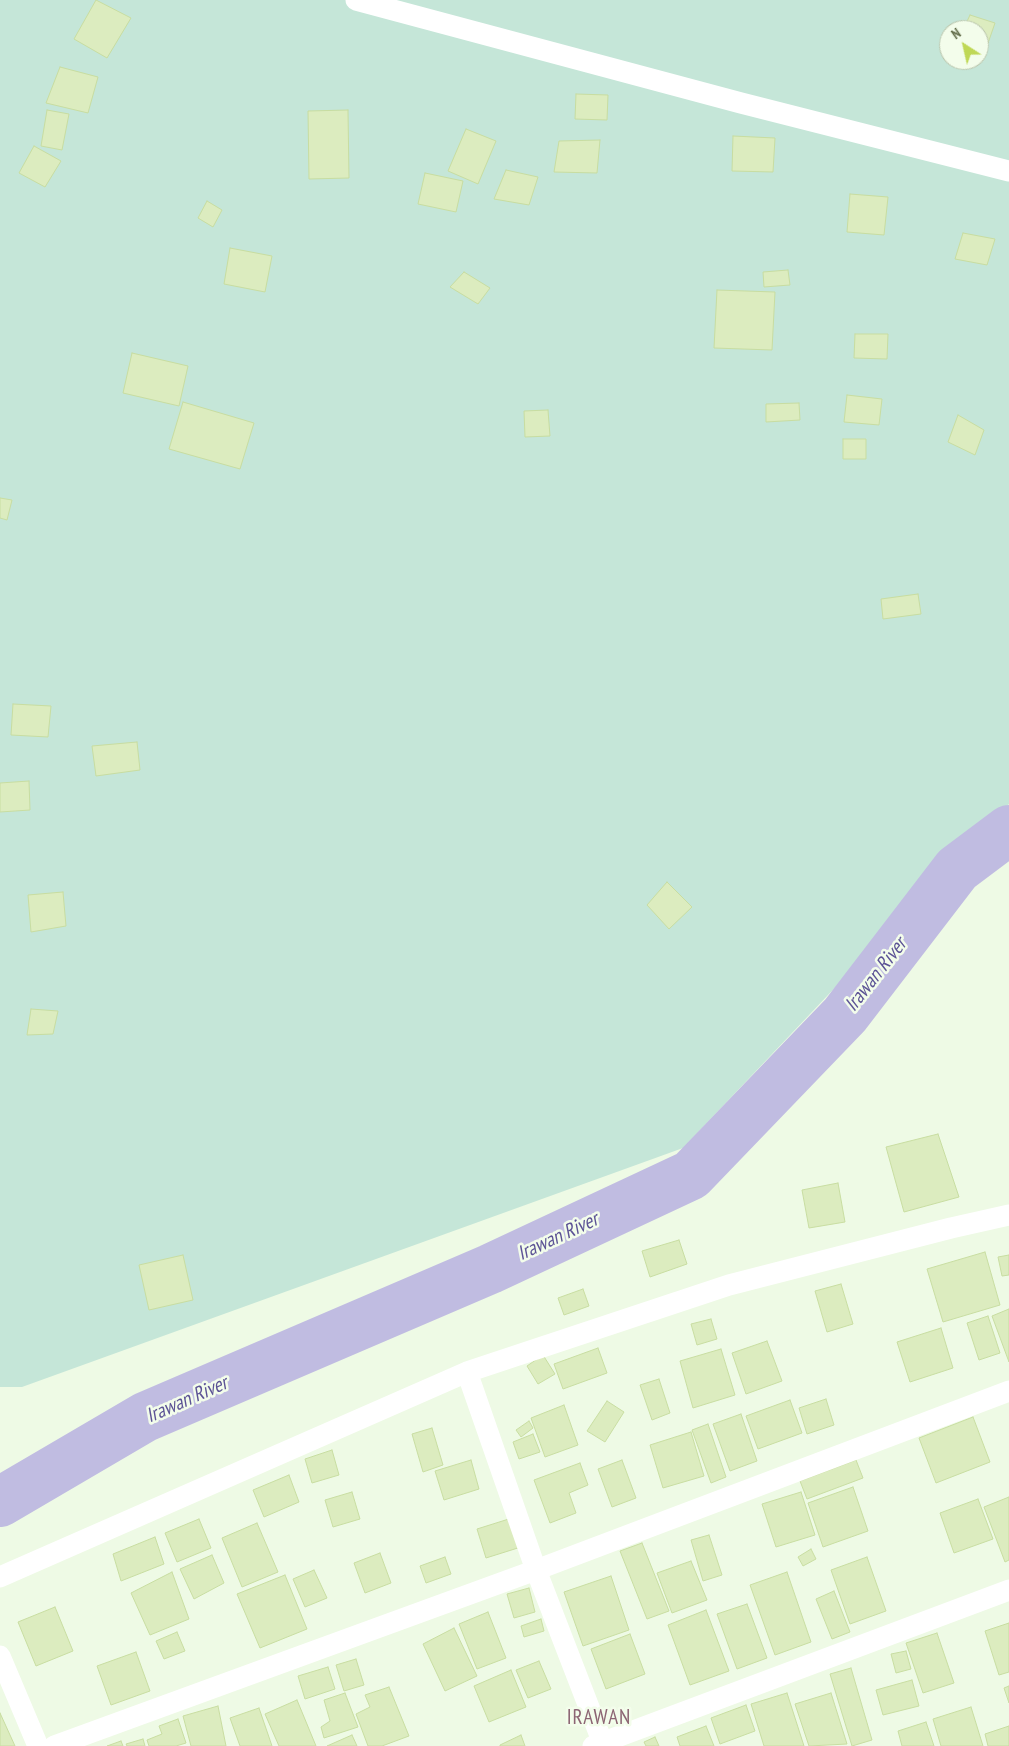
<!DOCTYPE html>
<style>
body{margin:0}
#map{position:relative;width:1009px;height:1746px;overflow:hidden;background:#eefae5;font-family:"PT Sans Narrow",sans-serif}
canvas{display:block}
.north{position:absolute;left:939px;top:20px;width:50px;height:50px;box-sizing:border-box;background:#f3fdeb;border:1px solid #bac5ac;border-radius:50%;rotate:325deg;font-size:14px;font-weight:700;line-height:20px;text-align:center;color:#65704d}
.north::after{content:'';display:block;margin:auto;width:18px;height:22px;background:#bfd856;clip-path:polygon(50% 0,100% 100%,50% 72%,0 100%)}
</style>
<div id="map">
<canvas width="1009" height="1746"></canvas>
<div class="north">N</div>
</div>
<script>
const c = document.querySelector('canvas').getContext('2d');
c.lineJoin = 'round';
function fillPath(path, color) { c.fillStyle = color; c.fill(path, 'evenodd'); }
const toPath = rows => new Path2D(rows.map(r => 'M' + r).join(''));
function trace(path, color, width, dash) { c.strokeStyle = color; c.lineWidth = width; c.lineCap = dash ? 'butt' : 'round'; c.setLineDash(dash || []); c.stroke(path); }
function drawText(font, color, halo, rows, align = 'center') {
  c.font = font + ' "PT Sans Narrow",sans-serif'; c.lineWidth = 5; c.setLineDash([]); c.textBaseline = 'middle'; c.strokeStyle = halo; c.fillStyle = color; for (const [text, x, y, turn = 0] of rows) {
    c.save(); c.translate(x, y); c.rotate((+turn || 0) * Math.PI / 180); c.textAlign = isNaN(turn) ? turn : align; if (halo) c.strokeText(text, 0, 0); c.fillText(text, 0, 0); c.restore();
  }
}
fillPath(toPath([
 [0,0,1009,0,1009,804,683,1148,22,1387,0,1387],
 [949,30,979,30,979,60,949,60]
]), '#c5e6d8');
trace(toPath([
 [0,1502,145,1417,490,1269,691,1175,845,1015,957,869,1009,830]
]), '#c0bce1', 50);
const building = toPath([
 [96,0,131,18,107,58,74,39,96,0],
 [970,15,995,23,987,46,979,44,979,30,963,30,970,15],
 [60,67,98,77,88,113,46,103,60,67],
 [576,94,608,95,607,120,575,119,576,94],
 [47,110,69,114,62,150,41,146,47,110],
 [348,110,349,178,309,179,308,111,348,110],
 [466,129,496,141,478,184,448,171,466,129],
 [733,136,775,138,773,172,732,171,733,136],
 [600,140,597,173,554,172,559,141,600,140],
 [34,146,61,161,45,187,19,173,34,146],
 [506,170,538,177,529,205,494,199,506,170],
 [425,173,463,181,456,212,418,204,425,173],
 [850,194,888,197,884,235,847,232,850,194],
 [207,201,222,210,213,227,198,218,207,201],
 [963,233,995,239,987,265,955,259,963,233],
 [230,248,272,256,265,292,224,284,230,248],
 [788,270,790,285,764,287,763,272,788,270],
 [464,272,490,288,478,304,450,287,464,272],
 [717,290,775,292,772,350,714,348,717,290],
 [855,334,888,334,887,359,854,358,855,334],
 [132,353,188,366,179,406,123,393,132,353],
 [847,395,882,399,879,425,844,422,847,395],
 [183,402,254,423,240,469,169,449,183,402],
 [799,403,800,420,766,422,766,404,799,403],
 [548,410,550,436,525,437,524,411,548,410],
 [958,415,984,430,975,455,948,442,958,415],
 [843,439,866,439,866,459,843,459,843,439],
 [0,498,12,500,7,520,0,518,0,498],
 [918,594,921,614,883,619,881,599,918,594],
 [13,704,51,706,48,737,11,735,13,704],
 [137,742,140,770,96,776,92,746,137,742],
 [29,781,30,810,0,812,0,783,29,781],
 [667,882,692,907,669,929,647,905,667,882],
 [63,892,66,926,31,932,28,895,63,892],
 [31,1009,58,1011,53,1034,27,1035,31,1009],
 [938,1134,959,1197,904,1212,886,1147,938,1134],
 [838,1183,845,1222,809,1228,802,1190,838,1183],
 [679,1240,687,1264,650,1277,642,1251,679,1240],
 [985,1252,1000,1305,943,1322,927,1269,985,1252],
 [183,1255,193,1300,149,1310,139,1265,183,1255],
 [1009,1255,1009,1275,1002,1276,998,1257,1009,1255],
 [841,1284,853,1324,827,1332,815,1291,841,1284],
 [583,1289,589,1306,564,1315,558,1298,583,1289],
 [1009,1309,1009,1362,992,1316,1009,1309],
 [988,1316,1000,1353,979,1360,967,1323,988,1316],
 [711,1319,717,1339,697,1345,691,1324,711,1319],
 [941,1328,953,1368,910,1382,897,1342,941,1328],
 [767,1341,782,1381,746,1394,732,1353,767,1341],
 [598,1348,607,1373,563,1389,554,1364,598,1348],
 [721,1349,735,1395,693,1408,680,1361,721,1349],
 [543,1355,555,1374,538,1384,527,1366,543,1355],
 [659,1379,670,1413,652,1420,640,1385,659,1379],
 [826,1399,834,1425,807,1434,799,1408,826,1399],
 [790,1400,802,1433,758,1449,746,1416,790,1400],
 [607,1401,624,1412,605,1442,587,1431,607,1401],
 [564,1405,578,1445,545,1457,531,1418,564,1405],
 [741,1414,757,1461,730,1471,713,1424,741,1414],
 [973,1417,990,1462,936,1483,919,1438,973,1417],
 [529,1421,533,1428,521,1437,516,1430,529,1421],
 [708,1424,726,1477,711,1483,692,1430,708,1424],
 [432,1428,443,1465,423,1472,412,1434,432,1428],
 [691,1432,704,1476,663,1488,650,1445,691,1432],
 [533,1434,540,1452,519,1459,513,1442,533,1434],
 [332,1450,339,1475,312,1483,305,1459,332,1450],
 [471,1460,479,1489,444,1500,435,1471,471,1460],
 [622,1460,636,1498,612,1507,598,1469,622,1460],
 [856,1460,863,1478,807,1499,800,1481,856,1460],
 [580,1463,588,1485,569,1493,576,1513,550,1523,534,1480,580,1463],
 [289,1475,299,1502,264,1517,253,1490,289,1475],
 [853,1487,868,1531,823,1547,808,1503,853,1487],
 [352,1492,360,1519,333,1527,325,1500,352,1492],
 [801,1492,815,1535,776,1547,762,1504,801,1492],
 [1009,1497,1009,1560,1005,1562,984,1507,1009,1497],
 [978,1499,993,1539,954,1553,940,1513,978,1499],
 [512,1518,521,1547,486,1558,477,1529,512,1518],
 [199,1519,211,1548,177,1562,165,1533,199,1519],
 [257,1523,278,1572,242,1587,222,1538,257,1523],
 [709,1535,722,1575,703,1581,691,1540,709,1535],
 [155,1537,164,1564,121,1581,113,1554,155,1537],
 [642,1543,669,1611,647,1619,620,1551,642,1543],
 [811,1549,816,1559,803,1566,798,1557,811,1549],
 [380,1553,391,1583,365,1593,354,1563,380,1553],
 [212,1555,224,1583,194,1599,180,1569,212,1555],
 [445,1557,451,1574,426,1583,420,1566,445,1557],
 [867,1557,886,1611,850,1624,831,1570,867,1557],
 [691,1561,707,1600,672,1613,657,1573,691,1561],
 [314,1570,327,1598,305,1607,293,1579,314,1570],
 [172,1572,189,1619,150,1635,131,1593,172,1572],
 [787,1572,811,1642,775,1655,750,1585,787,1572],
 [285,1575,307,1629,260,1648,237,1594,285,1575],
 [611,1576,629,1630,583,1646,564,1592,611,1576],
 [529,1588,535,1612,514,1618,507,1594,529,1588],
 [834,1591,850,1632,832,1639,816,1599,834,1591],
 [747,1604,767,1658,737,1669,717,1614,747,1604],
 [55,1607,73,1651,36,1666,18,1622,55,1607],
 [706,1610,729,1671,690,1685,668,1625,706,1610],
 [488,1612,506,1658,477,1669,459,1624,488,1612],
 [541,1619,544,1631,524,1637,521,1626,541,1619],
 [1009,1623,1009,1672,999,1675,985,1631,1009,1623],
 [454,1628,477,1676,445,1691,423,1644,454,1628],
 [177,1632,185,1651,164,1659,156,1641,177,1632],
 [937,1633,954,1683,923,1693,906,1643,937,1633],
 [630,1634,645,1674,606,1689,591,1649,630,1634],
 [906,1651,911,1669,896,1673,891,1654,906,1651],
 [136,1652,150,1691,111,1705,97,1666,136,1652],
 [356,1659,364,1685,344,1691,336,1665,356,1659],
 [539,1661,551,1689,528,1698,516,1670,539,1661],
 [328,1667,335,1689,305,1699,298,1676,328,1667],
 [851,1668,872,1740,852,1746,830,1674,851,1668],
 [511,1670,526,1707,489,1722,474,1686,511,1670],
 [912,1680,919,1706,883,1715,876,1690,912,1680],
 [1009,1686,1009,1703,1004,1688,1009,1686],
 [389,1687,409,1736,382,1746,368,1746,356,1714,370,1707,365,1695,389,1687],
 [345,1693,358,1727,324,1738,321,1727,330,1721,324,1700,345,1693],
 [787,1693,804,1746,764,1746,751,1704,787,1693],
 [831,1693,847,1744,809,1746,795,1704,831,1693],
 [297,1700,316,1746,279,1746,265,1714,297,1700],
 [746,1705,755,1731,720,1744,711,1718,746,1705],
 [218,1706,226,1746,191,1746,183,1716,218,1706],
 [971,1707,983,1746,941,1746,933,1719,971,1707],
 [259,1708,272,1746,240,1746,230,1718,259,1708],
 [0,1713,15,1746,0,1746,0,1713],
 [178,1719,186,1743,176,1746,149,1746,147,1740,162,1734,159,1726,178,1719],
 [926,1722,934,1746,902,1746,898,1731,926,1722],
 [706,1726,714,1746,680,1746,677,1737,706,1726],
 [1009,1726,1009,1746,988,1746,985,1734,1009,1726],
 [352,1735,357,1746,327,1746,352,1735],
 [521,1735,525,1746,500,1746,500,1745,521,1735],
 [655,1737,659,1746,646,1746,644,1742,655,1737],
 [143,1739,145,1746,127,1746,126,1744,143,1739],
 [121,1741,123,1746,107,1746,121,1741]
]);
fillPath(building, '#dcecbf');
trace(building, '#c8dda1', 1);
trace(toPath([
 [356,0,741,103,1009,171],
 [467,1372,536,1570,604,1746],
 [0,1577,467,1372,729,1285,951,1228,1009,1215],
 [0,1656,38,1746],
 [54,1746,536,1570,1009,1391],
 [593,1746,1009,1590]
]), '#fff', 21);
drawText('italic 20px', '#5c5395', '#f3fdeb', [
 ["Irawan River",876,975,-52],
 ["Irawan River",558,1237,-25],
 ["Irawan River",187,1400,-24]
]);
c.letterSpacing = '1px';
drawText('21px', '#8c6573', '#f3fdeb', [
 ["IRAWAN",599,1718]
]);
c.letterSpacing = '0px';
</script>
